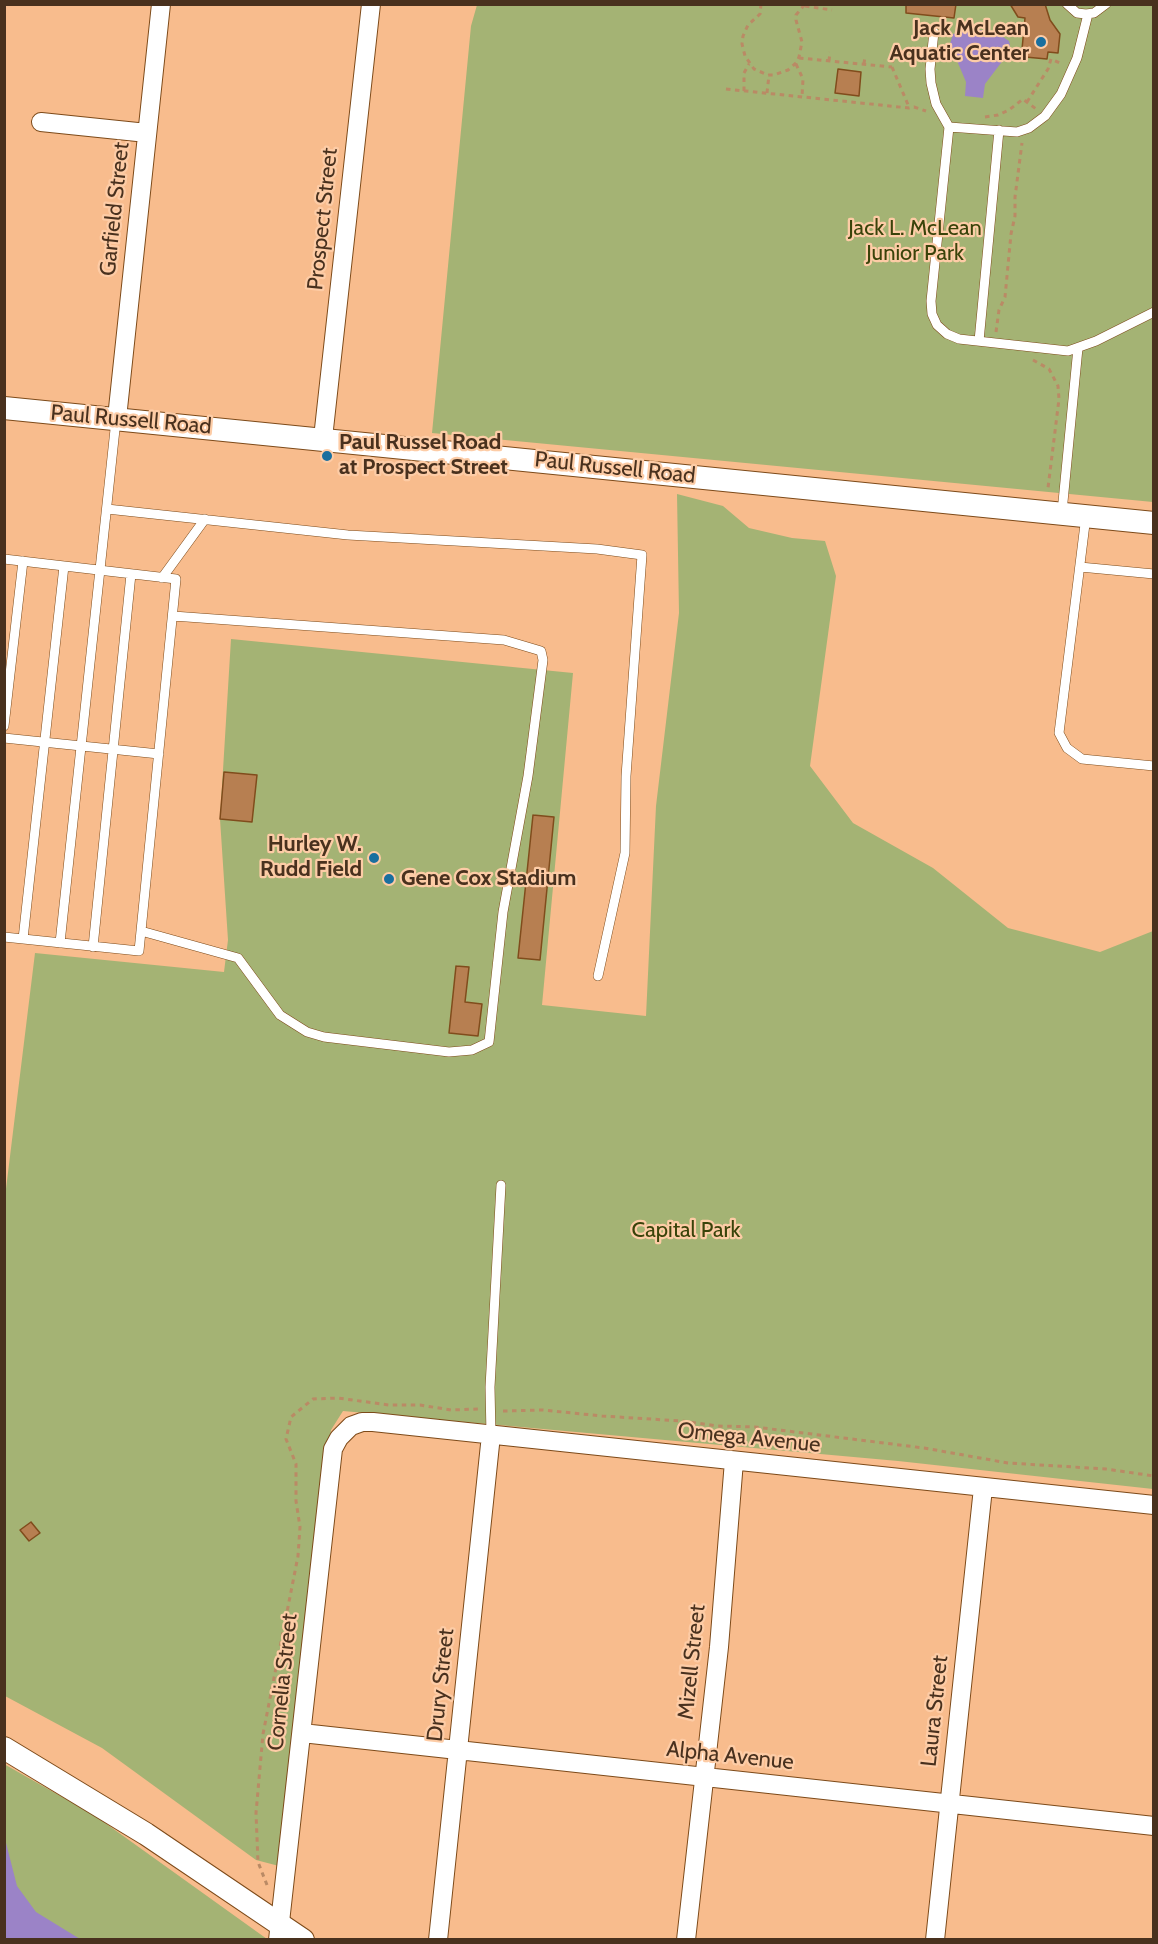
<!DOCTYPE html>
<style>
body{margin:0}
#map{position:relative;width:1158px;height:1944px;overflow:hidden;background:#f8bc8d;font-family:Cabin,sans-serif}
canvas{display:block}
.frame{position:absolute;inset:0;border:6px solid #49311e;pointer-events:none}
</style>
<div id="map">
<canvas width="1158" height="1944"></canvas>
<div class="frame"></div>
</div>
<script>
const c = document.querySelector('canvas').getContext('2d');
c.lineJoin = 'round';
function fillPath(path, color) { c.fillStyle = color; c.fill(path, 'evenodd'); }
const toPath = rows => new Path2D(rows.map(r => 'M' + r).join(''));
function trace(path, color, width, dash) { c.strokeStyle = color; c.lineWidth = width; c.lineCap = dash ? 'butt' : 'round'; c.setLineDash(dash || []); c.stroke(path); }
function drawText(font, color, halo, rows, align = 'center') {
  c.font = font + ' Cabin,sans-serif'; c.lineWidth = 4.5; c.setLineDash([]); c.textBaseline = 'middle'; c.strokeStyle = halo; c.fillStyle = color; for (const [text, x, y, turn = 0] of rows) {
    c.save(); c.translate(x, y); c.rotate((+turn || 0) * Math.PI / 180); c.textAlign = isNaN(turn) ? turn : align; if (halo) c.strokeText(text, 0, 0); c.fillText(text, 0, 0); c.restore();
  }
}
fillPath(toPath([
 [477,5,1153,5,1153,502,432,433,471,26],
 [677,494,723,506,749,528,792,538,825,541,836,576,810,766,853,823,933,868,1008,928,1100,952,1153,931,1153,1489,898,1461,343,1411,331,1430,279,1866,256,1860,102,1748,5,1696,4,1205,35,953,224,972,228,940,220,819,231,639,573,673,542,1005,646,1016,656,806,679,613],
 [4,1764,94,1815,267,1939,5,1939]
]), '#a4b374');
fillPath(toPath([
 [972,29,989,31,1000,35,1009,41,1010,45,1010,51,985,84,983,98,965,96,966,82,950,44,953,34],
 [5,1839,17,1886,36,1912,80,1939,5,1939]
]), '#9b83c7');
const building = toPath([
 [906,4,956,4,954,18,906,13,906,4],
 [1010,4,1045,4,1050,20,1060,34,1058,53,1048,52,1047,59,1025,57,1026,50,1022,49,1025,18,1018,17,1010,4],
 [838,69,861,72,859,96,835,93,838,69],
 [224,772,257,775,252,822,220,819,224,772],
 [533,815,554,817,540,960,518,958,533,815],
 [456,966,469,967,465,1002,482,1004,478,1036,449,1033,456,966],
 [31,1522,40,1533,29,1541,20,1530,31,1522]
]);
fillPath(building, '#b77f51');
trace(building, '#804c1c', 1.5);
const service = toPath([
 [1067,4,1077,13,1086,14,1094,13,1106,4],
 [934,32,930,69,931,83,936,104,949,127,1017,132,1029,128,1045,116,1061,94,1077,58,1088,14],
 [949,127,931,301,932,314,937,325,947,334,959,339,1068,351,1096,341,1154,312],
 [979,341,999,130],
 [107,509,348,535,597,549,642,555,626,776,625,853,598,976],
 [1062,512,1078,348],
 [1086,516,1059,733,1067,748,1082,759,1154,766],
 [4,559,176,579,139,951,4,937],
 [1080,567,1154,574],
 [162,578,205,519],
 [4,726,23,561],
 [4,738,159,754],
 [141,931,238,958,280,1015,307,1032,324,1037,449,1052,472,1050,489,1042,503,912,528,776,543,660,541,651,504,640,173,616],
 [23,939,64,566],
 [60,943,116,420],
 [93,947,131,574],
 [491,1435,490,1387,501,1185]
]);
const minor = toPath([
 [41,122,147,133],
 [117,418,161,4],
 [323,438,371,4],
 [302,1733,1154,1826],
 [278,1940,333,1449,339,1438,351,1426,362,1422,373,1422,1154,1505],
 [438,1940,491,1435],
 [686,1940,719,1647,734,1461],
 [935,1940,983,1488]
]);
const tertiary = toPath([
 [4,408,1154,523],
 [4,1748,146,1834,303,1940]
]);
trace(service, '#7d4a19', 10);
trace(minor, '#7d4a19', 20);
trace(tertiary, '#7d4a19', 24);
trace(toPath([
 [761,4,760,14,748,25,743,36,742,44,745,56,754,69,768,75,774,75,788,70,796,63,799,57,802,42,796,20,796,15,805,4],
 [805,6,832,10],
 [799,58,892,67],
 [893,58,892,67,909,107],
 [829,61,830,52],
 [796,64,803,79,802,97],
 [864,64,865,56],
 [726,89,909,108,914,107,926,111],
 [744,91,744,73,749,64],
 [767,93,769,75],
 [1027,102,1048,69,1051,59,1062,64],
 [985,117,998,115,1009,110,1023,99,1036,109],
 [996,332,999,310,1005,297,1011,234,1015,216,1015,197,1022,143],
 [1033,360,1049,369,1058,386,1059,399,1048,488],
 [503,1411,543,1410,602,1416,682,1421,718,1426,755,1427,924,1448,1008,1463,1106,1469,1154,1476],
 [267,1885,258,1862,256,1813,263,1734,298,1556,300,1527,296,1501,296,1464,286,1439,291,1417,313,1399,338,1398,389,1405,420,1405,451,1410,478,1409]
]), '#ba8a65', 3, [4.5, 4.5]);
trace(service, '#fff', 9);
trace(minor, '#fff', 18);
trace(tertiary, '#fff', 22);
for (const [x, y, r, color] of [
 [1041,42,6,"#196f9f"],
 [327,456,6,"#196f9f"],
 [374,858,6,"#196f9f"],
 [389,879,6,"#196f9f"]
]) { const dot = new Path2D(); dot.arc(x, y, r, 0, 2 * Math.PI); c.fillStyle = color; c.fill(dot); trace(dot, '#fdcca6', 2); }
drawText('bold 22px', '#49311e', '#fdcca6', [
 ["Jack McLean",1029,29],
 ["Aquatic Center",1029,54],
 ["Paul Russel Road",339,443,"left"],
 ["at Prospect Street",339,468,"left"],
 ["Hurley W.",362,845],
 ["Rudd Field",362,870],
 ["Gene Cox Stadium",401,879,"left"]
], 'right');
drawText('22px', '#49311e', '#fdcca6', [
 ["Garfield Street",115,209,-84],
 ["Prospect Street",323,219,-84],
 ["Paul Russell Road",131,420,5],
 ["Paul Russell Road",615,468,6],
 ["Omega Avenue",749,1438,6],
 ["Mizell Street",692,1662,-84],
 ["Cornelia Street",283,1682,-84],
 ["Drury Street",441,1685,-84],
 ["Laura Street",935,1711,-84],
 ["Alpha Avenue",730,1756,6]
]);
drawText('22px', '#39430a', '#fdcca6', [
 ["Jack L. McLean",915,229],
 ["Junior Park",915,254],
 ["Capital Park",686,1231]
]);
</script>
